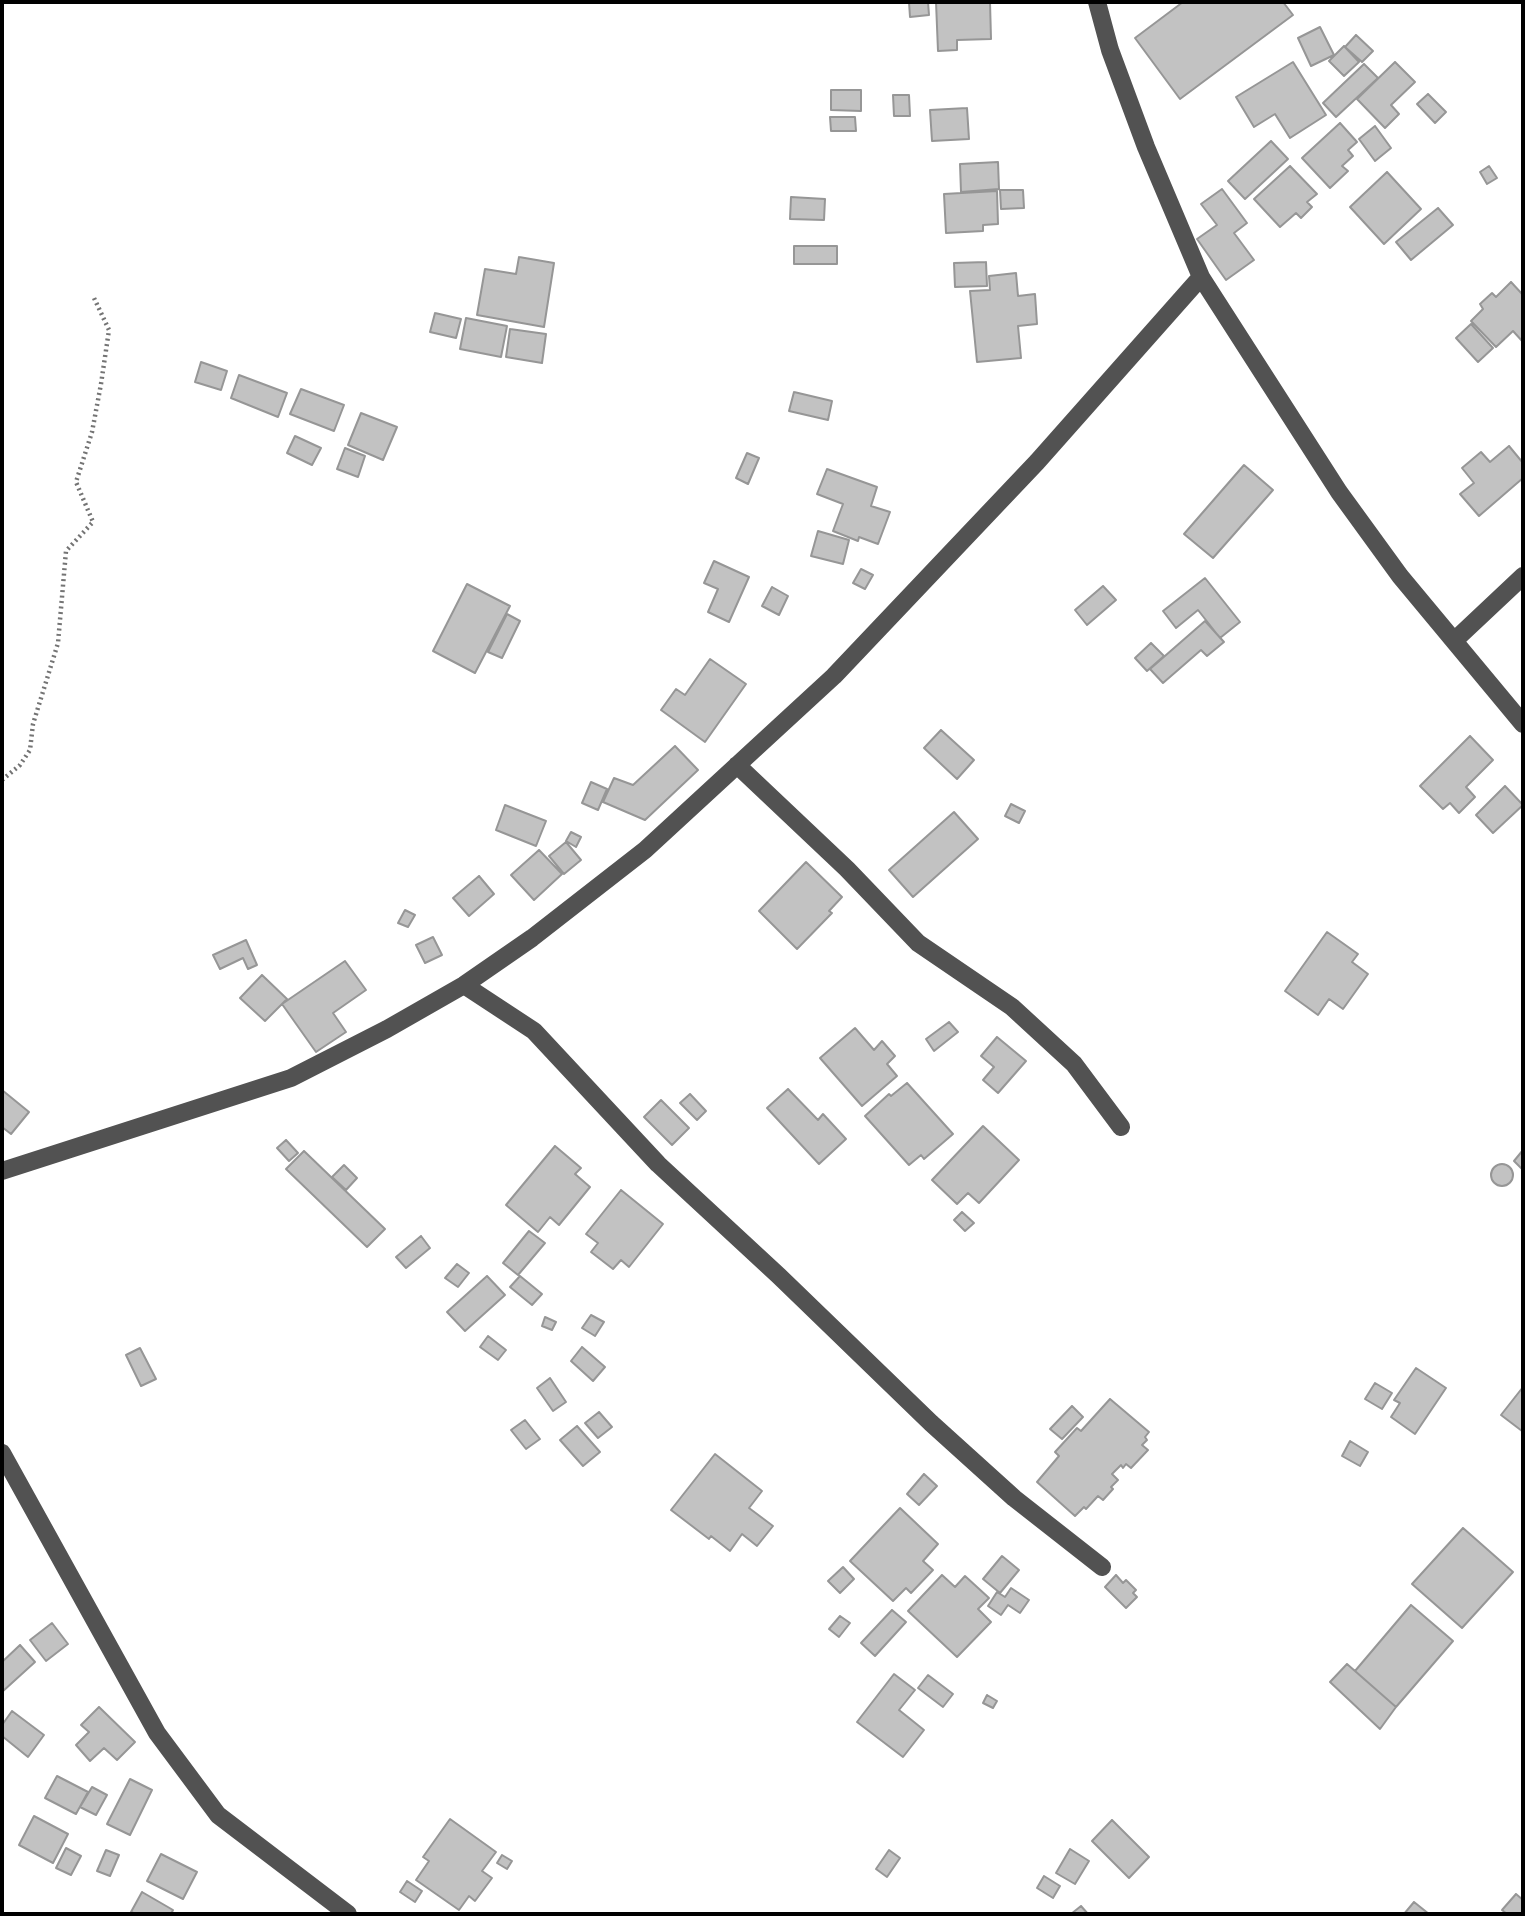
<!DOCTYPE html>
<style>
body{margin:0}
#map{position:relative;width:1525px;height:1916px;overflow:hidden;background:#fff;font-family:Jost,sans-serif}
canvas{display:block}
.frame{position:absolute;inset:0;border:4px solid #000;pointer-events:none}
</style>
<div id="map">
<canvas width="1525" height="1916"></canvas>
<div class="frame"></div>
</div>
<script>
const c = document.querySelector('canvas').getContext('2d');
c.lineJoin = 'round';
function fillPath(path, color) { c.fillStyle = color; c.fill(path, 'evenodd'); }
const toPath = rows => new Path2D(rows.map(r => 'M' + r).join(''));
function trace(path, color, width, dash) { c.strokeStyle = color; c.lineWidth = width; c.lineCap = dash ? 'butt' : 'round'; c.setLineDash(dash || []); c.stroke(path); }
const building = toPath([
 [909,2,928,2,929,15,910,17,909,2],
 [936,2,990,2,991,39,957,40,957,50,938,51,936,2],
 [1183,2,1283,2,1293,15,1180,99,1135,38,1183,2],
 [1320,27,1334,55,1311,66,1298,38,1320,27],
 [1356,35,1373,51,1362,62,1345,47,1356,35],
 [1344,46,1359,62,1344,76,1329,61,1344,46],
 [1293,62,1326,115,1290,138,1275,114,1254,127,1236,97,1293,62],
 [1395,62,1415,82,1391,105,1399,114,1385,128,1357,99,1395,62],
 [1364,64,1378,78,1336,117,1323,103,1364,64],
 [831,90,861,90,861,111,831,110,831,90],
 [1428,94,1446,112,1435,123,1417,104,1428,94],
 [893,95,909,95,910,116,894,116,893,95],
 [967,108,969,139,932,141,930,110,967,108],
 [830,117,855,117,856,131,831,131,830,117],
 [1340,123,1357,142,1348,150,1353,156,1342,166,1348,171,1330,188,1302,158,1340,123],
 [1375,126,1391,148,1375,161,1359,139,1375,126],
 [1271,141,1288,159,1245,199,1228,181,1271,141],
 [998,162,999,189,961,192,960,164,998,162],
 [1290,166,1317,194,1307,202,1312,207,1301,218,1296,213,1280,227,1254,199,1290,166],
 [1489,166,1497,178,1487,184,1480,172,1489,166],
 [1387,172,1421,209,1384,244,1350,207,1387,172],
 [1222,189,1247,223,1234,233,1254,260,1226,280,1197,239,1217,225,1201,204,1222,189],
 [1000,190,1023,190,1024,208,1001,209,1000,190],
 [997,191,998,224,983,225,983,231,946,233,944,194,997,191],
 [791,197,825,199,824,220,790,219,791,197],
 [1438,208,1453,225,1411,260,1396,242,1438,208],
 [794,246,837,246,837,264,794,264,794,246],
 [519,257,554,263,544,327,477,315,485,269,516,274,519,257],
 [986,262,987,286,955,287,954,263,986,262],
 [1016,273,1018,296,1035,294,1037,324,1018,326,1021,358,977,362,970,291,990,290,989,276,1016,273],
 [1511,282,1523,295,1523,342,1513,331,1496,347,1471,321,1483,309,1480,304,1492,293,1496,297,1511,282],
 [435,313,461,319,456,338,430,332,435,313],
 [466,318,507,326,501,357,460,349,466,318],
 [1471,324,1493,348,1478,362,1456,338,1471,324],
 [510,329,546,334,542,363,506,357,510,329],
 [201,362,227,371,221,390,195,382,201,362],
 [239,375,287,393,278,417,231,398,239,375],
 [301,389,344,405,334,431,290,414,301,389],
 [794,392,832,401,828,420,789,411,794,392],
 [361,413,397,427,383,460,348,445,361,413],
 [295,436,321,448,312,465,287,453,295,436],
 [1509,446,1523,463,1523,478,1479,516,1460,494,1474,483,1462,468,1481,452,1490,462,1509,446],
 [345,448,365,456,358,477,337,469,345,448],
 [747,453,759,458,748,484,736,478,747,453],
 [1244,465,1273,490,1213,558,1184,534,1244,465],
 [827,469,877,487,871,506,890,512,878,544,859,537,858,541,833,531,843,504,817,494,827,469],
 [818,531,849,540,843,564,811,556,818,531],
 [714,561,749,577,729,622,708,612,718,589,704,583,714,561],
 [861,569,873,575,865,589,853,583,861,569],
 [1205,578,1240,622,1220,638,1198,610,1176,628,1163,611,1205,578],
 [467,584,510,606,475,673,433,651,467,584],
 [1103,586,1116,600,1087,625,1075,610,1103,586],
 [772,587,788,596,779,615,762,606,772,587],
 [507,614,520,621,502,658,488,652,507,614],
 [1205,621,1224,642,1207,656,1201,650,1163,683,1150,669,1205,621],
 [1151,643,1164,656,1147,671,1135,658,1151,643],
 [710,659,746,684,705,742,661,710,676,689,685,695,710,659],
 [941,730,974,760,957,779,924,748,941,730],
 [1470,736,1493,760,1466,787,1475,797,1459,813,1450,803,1443,809,1420,786,1470,736],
 [675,746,698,770,645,820,603,802,614,778,633,785,675,746],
 [591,782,607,789,598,810,582,803,591,782],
 [1505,786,1523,805,1493,833,1476,815,1505,786],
 [1011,804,1025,811,1019,823,1005,816,1011,804],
 [505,805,546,821,536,846,496,830,505,805],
 [954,812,978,839,913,897,889,870,954,812],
 [571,832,581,837,576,847,566,841,571,832],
 [566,842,581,860,564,874,549,856,566,842],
 [539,850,562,874,534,900,511,875,539,850],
 [806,862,842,897,829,911,832,913,797,949,759,911,806,862],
 [479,876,494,894,469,916,453,898,479,876],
 [405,910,415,915,408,927,398,923,405,910],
 [1327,932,1358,954,1352,962,1368,974,1343,1009,1329,999,1318,1015,1285,991,1327,932],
 [433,937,442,955,425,963,416,945,433,937],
 [246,940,257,965,248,969,243,958,220,969,213,955,246,940],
 [345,961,366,990,333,1013,346,1032,316,1052,282,1004,345,961],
 [262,975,287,999,265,1021,240,998,262,975],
 [949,1022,958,1032,934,1051,926,1039,949,1022],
 [855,1028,874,1050,882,1041,895,1056,887,1064,897,1076,862,1106,820,1058,855,1028],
 [997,1037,1026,1061,998,1093,983,1080,994,1067,981,1056,997,1037],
 [907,1083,953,1134,924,1159,921,1155,909,1165,865,1116,889,1094,891,1096,907,1083],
 [788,1089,818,1120,823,1114,846,1139,819,1164,767,1108,788,1089],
 [2,1090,29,1112,11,1134,2,1127,2,1090],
 [690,1094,706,1111,697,1120,680,1103,690,1094],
 [661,1100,689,1128,672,1145,644,1117,661,1100],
 [983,1126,1019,1160,979,1203,968,1193,957,1204,932,1180,983,1126],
 [286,1140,298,1153,289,1161,277,1148,286,1140],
 [555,1146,581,1168,575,1174,590,1187,559,1225,550,1217,538,1232,506,1205,555,1146],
 [1523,1150,1523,1170,1514,1161,1523,1150],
 [304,1151,385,1229,367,1247,286,1169,304,1151],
 '1491 1175a11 11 0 1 1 22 0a11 11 0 1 1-22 0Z',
 [344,1165,357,1178,346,1190,332,1177,344,1165],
 [621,1190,663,1224,629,1267,621,1260,613,1269,591,1252,598,1243,586,1234,621,1190],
 [962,1212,974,1223,965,1231,954,1220,962,1212],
 [529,1231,545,1243,518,1275,503,1263,529,1231],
 [421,1236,430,1248,406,1268,396,1257,421,1236],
 [457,1264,469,1273,458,1287,445,1278,457,1264],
 [487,1276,505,1295,465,1331,447,1312,487,1276],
 [520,1276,542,1294,532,1305,510,1287,520,1276],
 [591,1315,604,1322,595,1336,582,1328,591,1315],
 [545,1317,556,1322,552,1330,542,1326,545,1317],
 [488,1336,506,1350,498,1360,480,1347,488,1336],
 [582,1347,605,1367,593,1381,571,1361,582,1347],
 [140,1348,156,1379,141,1386,126,1355,140,1348],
 [1416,1368,1446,1388,1415,1434,1391,1417,1400,1403,1394,1400,1416,1368],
 [550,1378,566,1402,553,1411,537,1388,550,1378],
 [1375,1383,1392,1393,1382,1409,1365,1399,1375,1383],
 [1523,1387,1523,1429,1522,1431,1501,1415,1523,1387],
 [1110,1399,1149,1432,1145,1437,1147,1440,1142,1445,1148,1450,1131,1468,1126,1464,1123,1468,1121,1465,1112,1474,1118,1480,1111,1487,1113,1489,1103,1500,1098,1496,1086,1509,1084,1507,1075,1516,1037,1482,1059,1456,1055,1452,1077,1428,1081,1431,1110,1399],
 [1072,1406,1083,1417,1062,1439,1050,1429,1072,1406],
 [599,1412,612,1427,598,1438,585,1423,599,1412],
 [525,1420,540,1439,526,1449,511,1430,525,1420],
 [577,1426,600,1452,583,1466,560,1440,577,1426],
 [1350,1441,1368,1452,1360,1466,1342,1456,1350,1441],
 [715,1454,762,1491,749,1508,773,1526,757,1546,742,1534,730,1551,711,1536,709,1539,671,1510,715,1454],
 [924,1474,937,1486,919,1505,907,1494,924,1474],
 [900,1508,938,1544,923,1561,933,1570,911,1593,906,1588,893,1601,850,1561,900,1508],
 [1463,1528,1513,1572,1462,1628,1412,1584,1463,1528],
 [1002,1556,1019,1570,1000,1593,983,1579,1002,1556],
 [843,1567,854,1579,840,1593,828,1581,843,1567],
 [942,1575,955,1587,965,1576,989,1598,978,1609,991,1622,957,1657,908,1611,942,1575],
 [1116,1575,1123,1583,1126,1580,1136,1590,1133,1593,1137,1597,1126,1608,1105,1587,1116,1575],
 [1011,1588,1029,1600,1020,1613,1008,1605,1001,1615,988,1606,997,1592,1005,1597,1011,1588],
 [1411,1605,1453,1641,1396,1707,1355,1671,1411,1605],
 [892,1610,906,1622,875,1656,861,1643,892,1610],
 [840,1616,850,1623,839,1637,829,1629,840,1616],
 [52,1623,68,1644,46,1661,30,1640,52,1623],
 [20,1645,35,1662,2,1692,2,1662,20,1645],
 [1347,1664,1396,1707,1380,1729,1330,1682,1347,1664],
 [894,1674,915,1690,899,1710,924,1730,903,1757,857,1722,894,1674],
 [928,1675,953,1694,943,1707,918,1688,928,1675],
 [987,1695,997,1701,993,1708,983,1703,987,1695],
 [99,1707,135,1742,117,1760,104,1748,90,1761,76,1745,89,1732,81,1725,99,1707],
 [12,1711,44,1735,28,1757,2,1736,2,1725,12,1711],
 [57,1776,88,1792,76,1814,45,1798,57,1776],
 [130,1779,152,1790,130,1835,107,1824,130,1779],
 [92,1787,107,1795,96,1815,80,1807,92,1787],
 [34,1816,68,1834,53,1863,19,1845,34,1816],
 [450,1819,496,1852,482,1871,492,1878,475,1901,469,1896,459,1910,416,1880,429,1861,423,1857,450,1819],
 [1112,1820,1149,1857,1129,1878,1092,1841,1112,1820],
 [66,1848,81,1856,71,1875,56,1868,66,1848],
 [1070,1849,1089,1861,1075,1884,1056,1873,1070,1849],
 [106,1850,119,1855,110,1876,97,1871,106,1850],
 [889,1850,900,1858,887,1877,876,1869,889,1850],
 [161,1854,197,1872,183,1899,147,1881,161,1854],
 [502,1855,512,1861,507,1869,497,1863,502,1855],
 [1044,1876,1060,1886,1053,1898,1037,1888,1044,1876],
 [407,1881,422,1891,415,1902,400,1892,407,1881],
 [142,1892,173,1910,171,1914,136,1914,131,1912,142,1892],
 [1516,1894,1523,1900,1523,1914,1507,1914,1502,1910,1516,1894],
 [1414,1902,1429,1914,1404,1914,1414,1902],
 [1081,1906,1088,1914,1071,1914,1081,1906]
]);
fillPath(building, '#c2c2c2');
trace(building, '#969696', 2);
trace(toPath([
 [2,780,20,765,30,750,33,724,58,643,66,551,93,522,76,482,92,432,101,384,109,330,94,298]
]), '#747474', 4.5, [2, 3.5]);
trace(toPath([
 [1097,2,1110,50,1146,147,1201,277,1339,492,1400,576,1523,724],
 [1455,640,1523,576],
 [737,765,847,869,918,943,1012,1007,1074,1064,1121,1127],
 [464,985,534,1031,658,1164,779,1276,931,1423,1014,1498,1102,1567],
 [2,1171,291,1078,387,1029,464,985,532,938,645,850,834,676,1037,462,1201,277],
 [2,1453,157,1733,218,1815,348,1914]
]), '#525252', 18);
</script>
